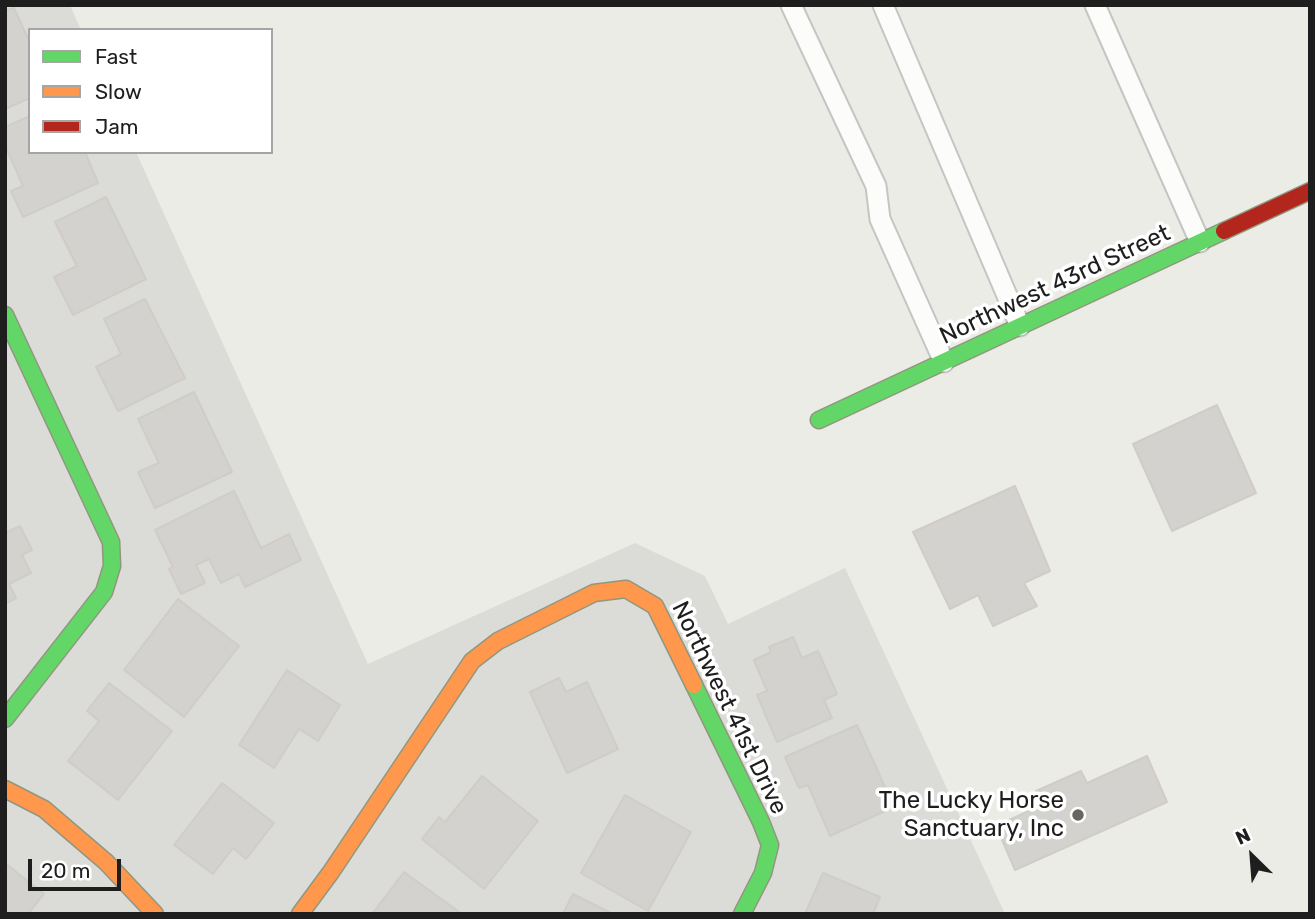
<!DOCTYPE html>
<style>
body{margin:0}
#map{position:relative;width:1315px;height:919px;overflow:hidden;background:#ecece7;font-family:Rubik,sans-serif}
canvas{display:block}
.frame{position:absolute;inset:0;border:7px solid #1e1e1e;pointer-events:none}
.legend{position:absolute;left:28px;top:28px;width:245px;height:126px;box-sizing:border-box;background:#fff;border:2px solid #a5a5a5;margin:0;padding:9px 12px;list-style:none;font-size:21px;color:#1e1e1e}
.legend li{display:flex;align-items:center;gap:14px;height:35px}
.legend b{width:35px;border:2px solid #a5a5a5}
.north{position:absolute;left:1217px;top:821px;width:70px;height:70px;-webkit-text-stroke:5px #fff;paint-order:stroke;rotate:335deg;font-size:19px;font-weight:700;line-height:28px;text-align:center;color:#1e1e1e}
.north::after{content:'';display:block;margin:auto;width:24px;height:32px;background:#1e1e1e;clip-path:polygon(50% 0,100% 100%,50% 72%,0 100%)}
.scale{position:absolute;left:28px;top:859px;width:93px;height:32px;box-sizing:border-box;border:4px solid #1e1e1e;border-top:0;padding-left:9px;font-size:21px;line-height:24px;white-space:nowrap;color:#1e1e1e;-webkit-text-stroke:5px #fff;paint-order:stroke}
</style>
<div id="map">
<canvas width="1315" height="919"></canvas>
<div class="frame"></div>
<ul class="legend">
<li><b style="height:9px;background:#63d668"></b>Fast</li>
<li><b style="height:9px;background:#ff974d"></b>Slow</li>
<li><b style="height:9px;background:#b3261e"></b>Jam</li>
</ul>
<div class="north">N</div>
<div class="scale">20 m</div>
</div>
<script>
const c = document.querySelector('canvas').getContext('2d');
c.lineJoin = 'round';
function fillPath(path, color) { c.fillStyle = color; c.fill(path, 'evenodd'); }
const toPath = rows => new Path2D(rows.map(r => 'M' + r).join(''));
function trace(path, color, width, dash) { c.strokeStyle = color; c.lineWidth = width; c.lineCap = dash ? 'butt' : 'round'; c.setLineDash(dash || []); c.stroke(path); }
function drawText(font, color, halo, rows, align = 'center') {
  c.font = font + ' Rubik,sans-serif'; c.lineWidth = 7; c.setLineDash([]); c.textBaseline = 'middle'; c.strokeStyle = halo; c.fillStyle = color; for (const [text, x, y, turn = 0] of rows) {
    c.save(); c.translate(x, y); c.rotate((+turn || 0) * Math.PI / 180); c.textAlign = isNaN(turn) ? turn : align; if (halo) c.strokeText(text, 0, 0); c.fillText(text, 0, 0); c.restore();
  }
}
fillPath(toPath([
 [5,5,70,5,81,30,30,30,30,152,136,152,368,664,635,543,705,576,728,624,845,568,1005,914,5,914]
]), '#dbdbd8');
const building = toPath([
 [14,8,30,43,30,98,5,109,5,11,14,8],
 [30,116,30,152,85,152,98,183,23,217,11,191,23,186,5,145,5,127,30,116],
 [106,197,146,279,73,315,54,277,77,266,55,222,106,197],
 [145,299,185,378,118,411,96,367,121,354,104,319,145,299],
 [194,392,232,472,155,508,138,472,159,463,138,419,194,392],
 [1217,405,1256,493,1172,531,1133,444,1217,405],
 [1015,486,1050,571,1024,583,1037,606,993,626,978,595,950,609,913,532,1015,486],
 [234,491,261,548,289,534,301,560,245,587,239,574,221,583,209,559,196,565,205,583,181,594,169,569,173,567,155,530,234,491],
 [20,526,32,550,22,555,31,573,9,584,16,598,5,604,5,533,20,526],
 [178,599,239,646,184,717,124,670,178,599],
 [793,637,802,658,818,651,837,694,824,700,832,718,777,742,757,695,767,691,754,660,771,652,769,647,793,637],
 [287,670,340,705,318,741,299,729,274,768,239,745,287,670],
 [559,678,566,692,587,682,618,749,567,773,530,692,559,678],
 [109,683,172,731,118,800,68,761,99,721,87,711,109,683],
 [857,725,894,807,830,836,808,785,799,788,785,757,857,725],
 [1147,756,1167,802,1015,870,996,826,1042,805,1036,791,1081,771,1087,783,1147,756],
 [482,776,538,821,484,889,422,839,439,817,445,822,482,776],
 [222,783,274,823,246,859,233,848,213,874,174,845,222,783],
 [625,795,691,832,648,911,581,873,625,795],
 [5,863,44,894,28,914,5,914,5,863],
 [404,872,462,914,372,914,404,872],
 [823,873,880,897,873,914,805,914,823,873],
 [573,894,613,914,563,914,573,894]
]);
fillPath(building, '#d3d2ce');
trace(building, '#d0cdc8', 2);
const lane = toPath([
 [791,5,876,186,880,219,944,362],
 [883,5,1020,326],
 [1095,5,1200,242]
]);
const fast = toPath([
 [5,315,111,542,112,566,104,592,5,719],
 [819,420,1224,231],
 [694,685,761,822,770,845,763,873,742,914]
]);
const slow = toPath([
 [5,789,44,809,106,862,155,914],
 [300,914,331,872,472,661,498,641,594,593,626,589,655,606,694,685]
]);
const jam = toPath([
 [1224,231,1310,191]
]);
trace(lane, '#c5c5c3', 23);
trace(fast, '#91977e', 19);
trace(slow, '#91977e', 19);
trace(jam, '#91977e', 19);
trace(lane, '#fcfcfb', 19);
trace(fast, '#63d668', 16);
trace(slow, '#ff974d', 16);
trace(jam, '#b3261e', 16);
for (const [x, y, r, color] of [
 [1078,815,7,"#666664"]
]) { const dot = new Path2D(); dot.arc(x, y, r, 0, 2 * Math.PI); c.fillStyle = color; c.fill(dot); trace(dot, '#fff', 2.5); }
drawText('24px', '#1e1e1e', '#fff', [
 ["Northwest 43rd Street",1055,285,-25],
 ["Northwest 41st Drive",729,708,64]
]);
drawText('24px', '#1e1e1e', '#fff', [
 ["The Lucky Horse",1064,801],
 ["Sanctuary, Inc",1064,829]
], 'right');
</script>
